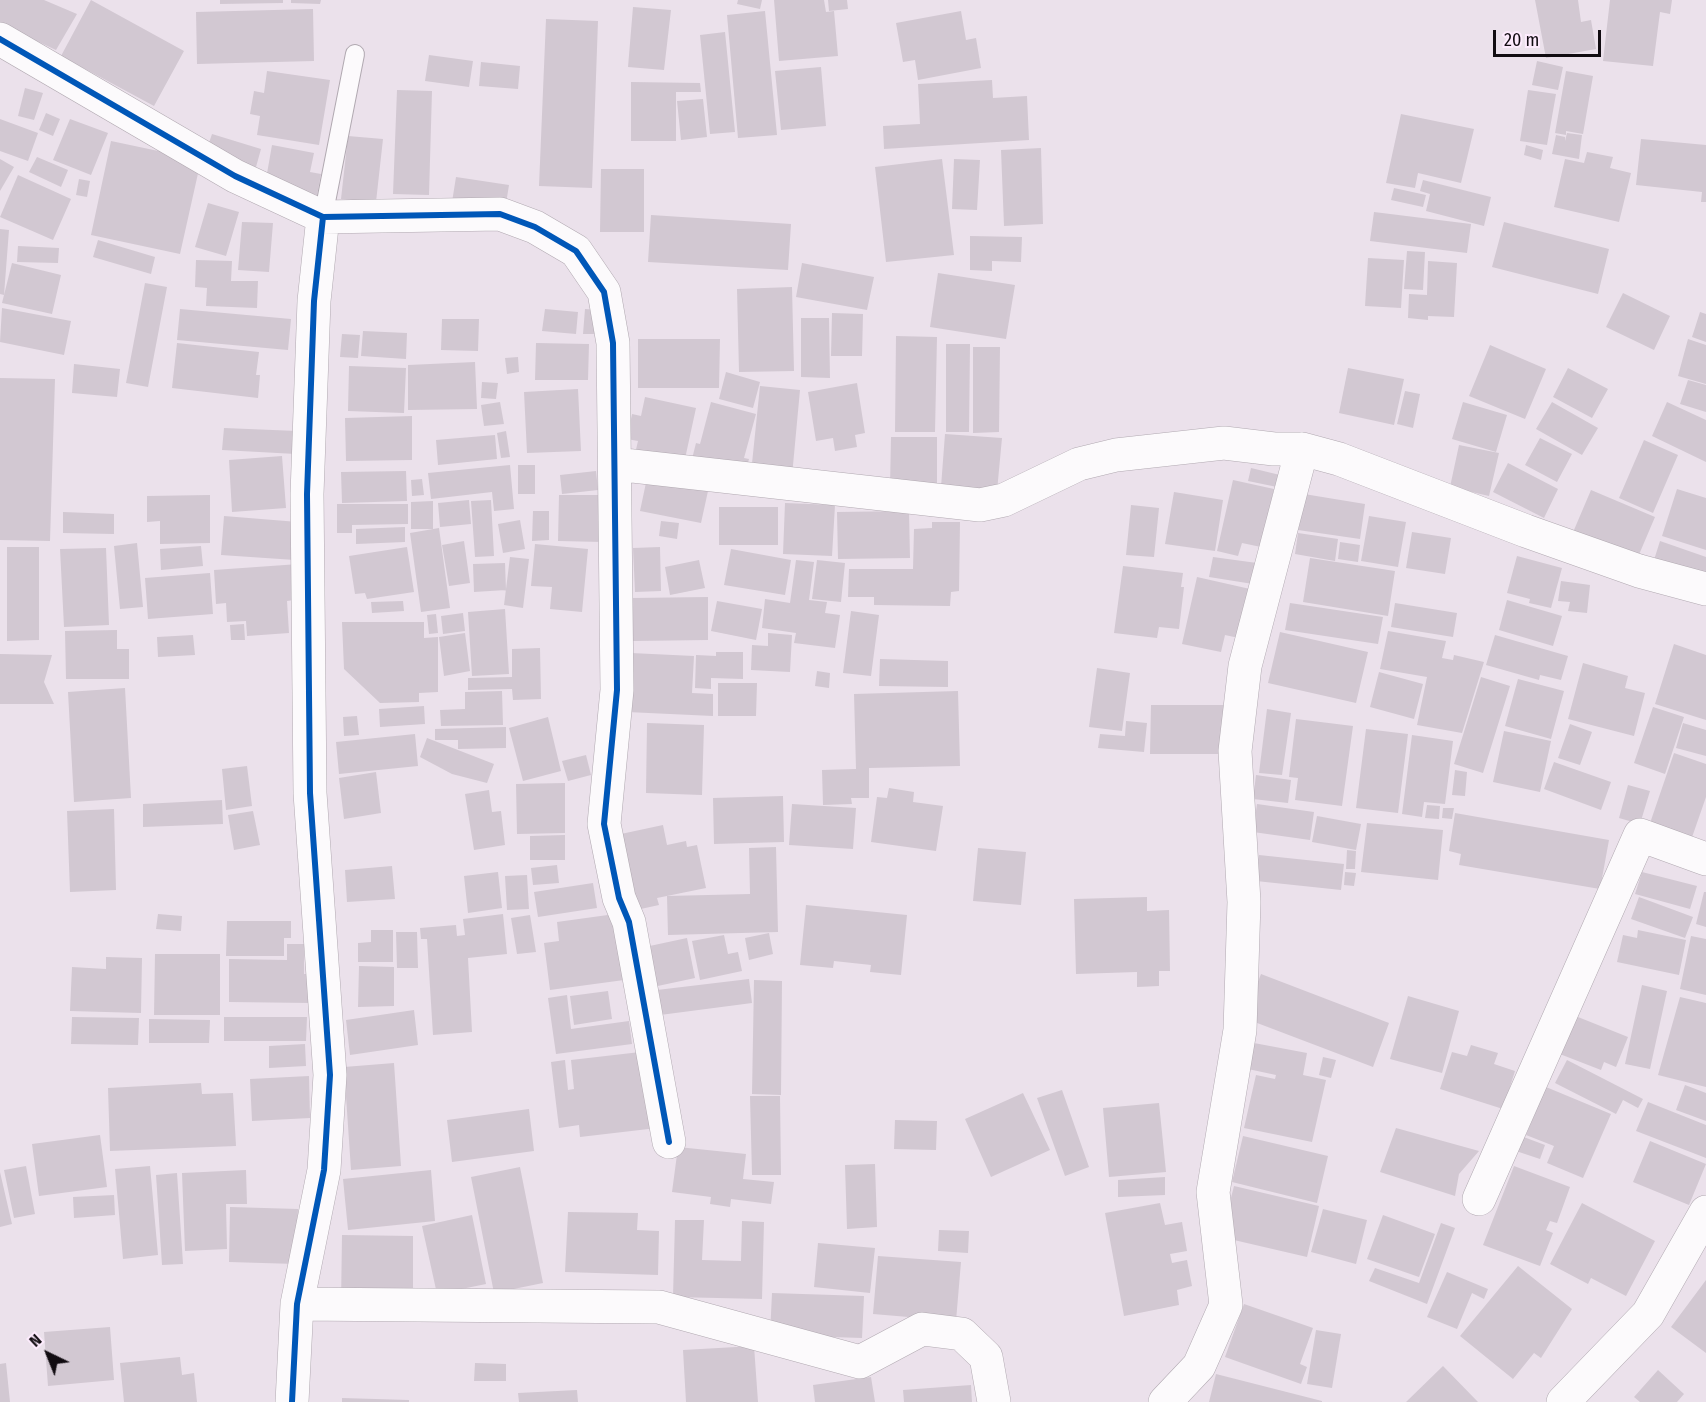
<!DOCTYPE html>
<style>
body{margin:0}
#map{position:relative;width:1706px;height:1402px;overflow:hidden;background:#ebe1eb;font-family:"Fira Sans Condensed",sans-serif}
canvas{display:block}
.north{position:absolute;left:18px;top:1324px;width:60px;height:60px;-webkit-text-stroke:4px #fdebfd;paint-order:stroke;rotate:317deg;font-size:16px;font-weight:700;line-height:24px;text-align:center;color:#110c11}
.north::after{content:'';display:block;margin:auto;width:21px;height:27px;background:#110c11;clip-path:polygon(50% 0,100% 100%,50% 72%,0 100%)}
.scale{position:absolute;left:1493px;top:30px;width:108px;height:27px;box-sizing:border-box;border:3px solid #110c11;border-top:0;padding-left:8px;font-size:18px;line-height:21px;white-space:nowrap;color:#110c11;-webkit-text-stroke:4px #fdebfd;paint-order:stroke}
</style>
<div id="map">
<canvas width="1706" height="1402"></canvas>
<div class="north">N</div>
<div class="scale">20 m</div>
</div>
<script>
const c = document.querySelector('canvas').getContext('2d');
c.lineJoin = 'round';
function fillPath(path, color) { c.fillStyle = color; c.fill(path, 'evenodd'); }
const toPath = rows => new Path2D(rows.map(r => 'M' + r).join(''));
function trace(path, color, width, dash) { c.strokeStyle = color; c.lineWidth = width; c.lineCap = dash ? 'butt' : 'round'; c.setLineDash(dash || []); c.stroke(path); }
fillPath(toPath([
 [0,0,44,0,77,14,56,50,0,24],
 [91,0,184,51,154,106,61,56],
 [220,0,283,0,283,3,220,4],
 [291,0,321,0,320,4,291,3],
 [738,0,762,0,760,9,737,4],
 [774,0,824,0,826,12,834,11,838,56,779,61],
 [828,0,847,0,848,9,829,11],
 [1535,0,1578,0,1581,22,1591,20,1596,49,1546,58],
 [1610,0,1672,0,1670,14,1660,12,1653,66,1603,61],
 [633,7,671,10,664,70,628,67],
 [313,9,314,61,197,64,196,12],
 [765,11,777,135,738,138,727,15],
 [961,11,966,40,976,38,981,68,918,80,915,60,903,62,896,23],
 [546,19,598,21,592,188,539,186],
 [725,32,735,132,710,134,700,35],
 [429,55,473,61,469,87,425,81],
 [1537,61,1563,67,1558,90,1532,85],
 [481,62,520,66,518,89,479,86],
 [821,67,826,126,781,130,775,71],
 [267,71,330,80,319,145,257,135,260,116,250,114,254,91,264,93],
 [1566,71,1593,76,1583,134,1566,131,1566,135,1555,133],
 [992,80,993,98,1027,96,1029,140,884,149,883,126,920,124,918,84],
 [631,82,700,83,701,92,676,92,676,141,631,141],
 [25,88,43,93,34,120,18,116],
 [397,90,432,91,429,195,393,194],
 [1528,90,1556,94,1547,145,1520,141],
 [703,99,707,137,681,140,677,101],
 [46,113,60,119,53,136,39,130],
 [1401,114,1474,129,1461,183,1418,173,1415,188,1386,183],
 [0,119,38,133,28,161,0,151],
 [70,119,108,133,91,175,53,160],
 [1567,133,1582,135,1579,159,1552,154,1556,135,1565,137,1565,141],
 [212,134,261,149,256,167,206,152],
 [348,136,383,139,376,202,341,199],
 [1641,139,1706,145,1706,202,1701,202,1702,192,1636,185],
 [111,141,201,160,180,254,91,235],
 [272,145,314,153,310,172,321,174,317,195,265,185],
 [1526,145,1543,150,1541,160,1524,155],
 [1041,148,1043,224,1004,226,1001,150],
 [1587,152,1613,157,1610,168,1631,173,1619,222,1554,207,1565,159,1584,163],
 [37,157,68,170,61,187,29,172],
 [0,159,14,167,0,191],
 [942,159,954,255,886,262,875,167],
 [954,159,980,160,977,210,952,209],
 [601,169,644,169,644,232,600,232],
 [18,175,71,199,53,240,0,217],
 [456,177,509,185,505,210,452,202],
 [79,179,90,181,87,197,76,195],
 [1423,180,1491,197,1484,226,1426,211,1430,194,1420,191],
 [1394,188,1426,195,1423,207,1391,200],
 [208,203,239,212,226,256,195,247],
 [1374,212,1471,224,1467,253,1370,241],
 [651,215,791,224,788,270,648,262],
 [242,222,273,223,269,272,238,270],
 [1504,222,1609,249,1598,294,1492,267],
 [0,229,9,230,4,295,0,294],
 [970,236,1022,237,1021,262,992,261,992,271,970,270],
 [98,240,155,257,151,274,93,257],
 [18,246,59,248,58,263,17,262],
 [1407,251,1425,252,1423,290,1404,289],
 [1368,258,1404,260,1401,308,1365,306],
 [196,260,232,261,231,281,258,281,257,308,206,306,207,288,195,287],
 [1428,261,1457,263,1454,317,1428,316,1428,320,1408,318,1409,294,1427,295],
 [12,263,61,275,52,314,2,303],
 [802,263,874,277,867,310,796,297],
 [938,273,1015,285,1006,339,930,327],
 [145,283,167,287,148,387,126,383],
 [792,287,794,371,739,372,737,289],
 [1623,293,1670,316,1654,350,1606,327],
 [2,308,71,321,64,355,0,342],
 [180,309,291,319,288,350,177,340],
 [545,309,578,312,576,334,542,331],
 [585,309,599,310,598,334,583,334],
 [1700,312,1706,314,1706,342,1692,337],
 [832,313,863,314,862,356,831,356],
 [801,318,829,318,830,378,801,377],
 [442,319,479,319,478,351,441,350],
 [363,331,407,333,406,359,361,356],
 [342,334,360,335,358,358,340,357],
 [896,336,937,337,935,432,895,432],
 [638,339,720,339,719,388,638,388],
 [1688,339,1706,345,1706,384,1678,376],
 [177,343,259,352,256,375,260,375,258,398,172,388],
 [536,343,589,344,588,380,535,380],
 [946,344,970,344,969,432,946,432],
 [1490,345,1546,369,1525,419,1469,396],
 [973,347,1000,347,999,432,973,433],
 [518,357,519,372,507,374,505,358],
 [475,362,477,409,408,410,408,365],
 [74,364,120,369,117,397,72,393],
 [349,366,406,368,404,413,348,411],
 [1348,368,1404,379,1394,425,1339,413],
 [1568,368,1608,389,1592,418,1553,397],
 [726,372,760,382,753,408,719,399],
 [0,378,55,379,50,541,0,540],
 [1688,380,1706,385,1706,412,1680,404],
 [482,382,498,383,496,399,481,398],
 [857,383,865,433,855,435,857,447,835,451,833,438,816,441,808,392],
 [760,386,800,390,792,476,751,473],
 [578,389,581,451,527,453,524,392],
 [1405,391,1420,394,1413,428,1397,424],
 [645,397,696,408,683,468,634,458,638,441,627,439,632,414,641,416],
 [500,402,504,424,484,426,481,405],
 [711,402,756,414,744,458,749,459,745,473,692,459,696,443,700,444],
 [1463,402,1507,415,1496,452,1452,439],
 [1552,402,1598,428,1582,455,1536,429],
 [1667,402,1706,420,1706,462,1652,436],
 [412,416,412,460,346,461,345,418],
 [224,428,297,431,296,454,222,450],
 [506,431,510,457,501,458,497,433],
 [945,434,1002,438,997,491,941,487],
 [495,435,497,459,438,465,436,440],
 [891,437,937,437,937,488,890,487],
 [1540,438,1572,454,1557,482,1525,465],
 [1644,440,1678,455,1653,513,1619,498],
 [1459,445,1499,453,1489,496,1450,487],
 [282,456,286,508,232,512,229,460],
 [1508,463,1558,489,1544,518,1493,492],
 [510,465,514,509,494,511,492,492,431,499,428,473],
 [518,465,535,465,535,494,518,494],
 [1251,468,1280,475,1277,487,1248,481],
 [406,471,407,501,342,503,341,472],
 [596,471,598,490,562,494,560,475],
 [647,478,708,491,701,523,640,511],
 [422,479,424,495,412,496,411,480],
 [1233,480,1274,489,1261,547,1242,543,1238,556,1217,551],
 [1677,489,1706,498,1706,550,1662,536],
 [1591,490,1655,517,1635,564,1571,537],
 [1174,492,1223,500,1215,551,1165,544],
 [1304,494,1365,504,1360,539,1298,530],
 [210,495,210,543,160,544,160,521,147,522,147,496],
 [559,495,604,495,603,542,558,541],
 [469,500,471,524,440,527,438,503],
 [491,500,494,556,475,557,471,501],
 [433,501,433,529,411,529,411,502],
 [785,503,835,505,832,556,783,554],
 [337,504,408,504,408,524,352,525,352,533,337,533],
 [1131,505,1159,508,1154,557,1126,555],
 [719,507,778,507,778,545,719,545],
 [533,511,549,511,549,540,532,541],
 [909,511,910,558,838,559,837,512],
 [63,512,114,514,114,534,63,533],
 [224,516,298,522,295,560,221,555],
 [1369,516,1406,522,1398,567,1361,561],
 [520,520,525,549,503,553,498,524],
 [661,521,679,523,677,539,659,536],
 [932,522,960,522,959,591,951,592,950,606,874,605,874,597,848,597,849,569,913,569,914,529,932,528],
 [405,527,405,542,356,544,356,529],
 [439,528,450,608,421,612,410,533],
 [1412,532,1451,538,1445,574,1406,568],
 [1298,533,1338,539,1335,561,1295,554],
 [464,541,470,583,449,586,442,545],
 [1660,541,1706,557,1706,583,1654,560],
 [1340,542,1360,545,1358,562,1338,559],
 [137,543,143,607,120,609,114,546],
 [535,544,588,549,582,612,550,609,552,587,531,586],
 [201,546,203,566,161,570,160,549],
 [7,547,39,547,39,640,7,641],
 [407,547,414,592,367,599,365,593,355,594,349,556],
 [660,547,661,591,635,592,633,548],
 [106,548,109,625,64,627,60,549],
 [731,549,791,560,785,595,724,585],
 [1517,556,1562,568,1551,608,1529,603,1530,599,1507,593],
 [510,557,529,559,523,608,504,605],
 [1213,557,1257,563,1253,584,1209,577],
 [1310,558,1395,571,1388,616,1303,602],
 [699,560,705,588,670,595,665,567],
 [796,560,814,562,809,600,827,602,825,613,840,615,835,648,794,643,796,633,762,628,765,599,790,603],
 [817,560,845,563,841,602,812,599],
 [505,563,506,590,474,592,473,564],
 [299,564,302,599,287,601,289,633,247,636,246,621,227,622,226,603,216,604,214,570],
 [1123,566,1183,573,1181,587,1184,587,1179,629,1159,627,1157,638,1114,633],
 [210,573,213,614,148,619,145,578],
 [1197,577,1259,591,1248,640,1225,635,1221,652,1182,644],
 [1561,581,1590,585,1587,613,1568,611,1570,602,1558,601],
 [708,597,708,640,633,641,632,598],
 [1507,600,1562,616,1553,646,1499,630],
 [403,601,404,611,372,613,371,602],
 [717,601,762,609,756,640,711,631],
 [1290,603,1383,617,1378,644,1285,630],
 [1395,603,1457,613,1453,637,1391,627],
 [505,609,509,674,472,676,468,612],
 [851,611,879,615,871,676,843,673],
 [463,613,465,631,443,634,441,616],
 [436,614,438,633,429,634,427,615],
 [342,622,424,622,424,638,438,637,438,692,419,693,419,702,380,703,344,669],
 [244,624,245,640,231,640,230,625],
 [117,630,117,649,129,649,129,679,66,679,65,631],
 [1388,631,1446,641,1442,658,1453,660,1454,655,1484,662,1462,733,1417,725,1427,677,1380,669],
 [1280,632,1368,652,1356,703,1268,683],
 [465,633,470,671,444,676,439,637],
 [768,633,792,635,790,672,751,670,752,645,768,646],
 [193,635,195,655,158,657,157,637],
 [1495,635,1568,656,1561,680,1540,675,1539,680,1486,665],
 [1674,644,1706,655,1706,720,1655,704],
 [540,648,541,699,513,700,512,689,468,690,468,678,512,677,512,649],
 [716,652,743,652,743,679,711,678,711,689,695,688,696,655,716,656],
 [631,653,694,656,692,693,713,694,713,716,627,712],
 [0,654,52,655,44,682,54,704,0,704],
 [880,659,948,661,948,687,879,686],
 [1583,663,1628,676,1625,688,1645,693,1634,736,1568,719],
 [1097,668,1130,673,1122,731,1089,727],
 [817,671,830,673,829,688,815,686],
 [1379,672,1423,684,1414,719,1370,707],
 [1481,677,1510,686,1483,773,1454,764],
 [1518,679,1564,691,1551,739,1505,726],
 [718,683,757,683,756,716,718,716],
 [125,688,131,798,74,802,68,692],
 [502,691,503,725,441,726,440,710,465,709,465,692],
 [958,691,960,766,869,768,869,798,851,798,852,804,823,805,822,770,856,769,854,694],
 [1151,705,1227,705,1227,754,1150,754],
 [424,706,425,724,380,727,379,709],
 [1653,707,1684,717,1665,774,1634,763],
 [1267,709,1291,713,1282,775,1259,773],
 [357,716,359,735,344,736,343,717],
 [548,717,561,771,523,781,509,728],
 [1296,719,1353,726,1342,806,1295,800,1298,778,1289,777],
 [1126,721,1147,723,1144,752,1098,748,1100,734,1125,736],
 [647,723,704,725,702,795,646,793],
 [1683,723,1706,730,1706,756,1676,748],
 [1570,724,1592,732,1580,765,1558,758],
 [506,727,506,748,458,749,458,740,435,740,435,729],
 [1366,729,1408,734,1398,813,1356,808],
 [1504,731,1551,741,1540,792,1493,782],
 [415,734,418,766,339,774,336,742],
 [1412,735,1453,741,1445,804,1424,802,1422,817,1402,814],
 [427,738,494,764,487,783,452,774,420,757],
 [1674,753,1706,764,1706,797,1690,843,1648,829],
 [586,755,591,775,568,781,562,761],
 [1554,762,1611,782,1601,810,1544,789],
 [247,766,252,806,226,810,222,769],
 [1455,770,1467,772,1465,796,1452,795],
 [376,772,381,813,344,819,339,778],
 [1256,775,1291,780,1288,803,1253,799],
 [565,783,565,833,517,834,516,784],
 [1628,785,1650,791,1640,824,1619,818],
 [889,788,914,792,913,802,943,806,936,851,871,842,877,797,887,798],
 [489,790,492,812,501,811,505,845,474,850,465,794],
 [783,796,784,842,714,844,713,798],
 [222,800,223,824,143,827,143,804],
 [792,804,856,808,853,849,789,845],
 [1257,804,1314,812,1310,840,1253,832],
 [1427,805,1440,806,1439,819,1425,818],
 [1443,808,1454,808,1452,819,1442,818],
 [114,809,116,890,70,892,67,811],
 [253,811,260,845,234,850,228,815],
 [1455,813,1609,840,1600,889,1459,865,1461,854,1449,851],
 [1317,816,1361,824,1356,850,1312,842],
 [1367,823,1443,830,1438,880,1361,872],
 [663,825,667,845,686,841,687,847,697,845,706,888,657,898,659,905,636,910,621,834],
 [565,835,565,860,530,860,530,836],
 [776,847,778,932,668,935,667,896,750,894,749,848],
 [978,848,1026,852,1021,905,973,901],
 [1347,850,1356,851,1355,869,1346,869],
 [1259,855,1344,864,1341,890,1256,881],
 [557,865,559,883,533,885,531,868],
 [392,866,395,899,347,902,345,870],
 [498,872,502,908,468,913,464,876],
 [1345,872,1356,873,1354,886,1344,885],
 [1642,872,1697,886,1690,909,1635,894],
 [527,875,529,909,507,910,505,876],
 [593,883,597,908,538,917,534,892],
 [1704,892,1706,892,1706,927,1696,924],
 [1147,897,1147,911,1169,910,1170,971,1159,971,1159,986,1137,987,1137,972,1076,974,1074,899],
 [1639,897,1693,917,1685,938,1631,919],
 [806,905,907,915,901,975,870,972,871,965,834,961,833,968,800,965],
 [158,914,182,916,181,931,156,929],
 [503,914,507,954,468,958,472,1032,433,1035,427,939,421,939,420,928,456,925,457,936,465,935,463,919],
 [615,914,624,980,550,990,544,943,559,941,557,922],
 [530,915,536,952,517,954,511,918],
 [227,921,291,921,291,938,284,938,284,956,226,956],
 [371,930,393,930,393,962,358,962,358,943,371,942],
 [1638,930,1686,940,1679,975,1617,962,1623,935,1637,938],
 [396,932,417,932,418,968,397,968],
 [769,933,773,954,749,960,745,938],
 [724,935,728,954,738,952,742,971,700,980,692,941],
 [1691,936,1706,939,1706,995,1680,989],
 [687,938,695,978,653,987,645,947],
 [287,944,304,944,304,974,312,974,311,1003,229,1002,229,959,287,960],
 [155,954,220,954,220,1015,154,1015],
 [106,957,142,958,141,1013,70,1011,72,967,106,969],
 [359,966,394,967,394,1006,358,1007],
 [1261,974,1389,1023,1373,1067,1244,1018],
 [749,979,752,1003,660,1015,657,990],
 [754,980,782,981,781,1095,752,1094],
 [1642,985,1667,991,1650,1069,1625,1064],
 [608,991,612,1019,574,1025,570,996],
 [567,995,571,1029,629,1021,632,1044,556,1054,548,998],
 [1408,996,1459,1011,1442,1073,1390,1059],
 [1680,997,1706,1003,1706,1087,1658,1075],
 [414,1010,418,1045,350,1055,346,1020],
 [1568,1013,1628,1037,1616,1067,1604,1062,1601,1070,1552,1051],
 [72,1017,139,1018,138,1045,71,1044],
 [224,1017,307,1017,306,1041,224,1041],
 [149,1019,210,1020,209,1043,149,1043],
 [1254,1043,1307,1053,1303,1075,1326,1080,1312,1142,1244,1128,1256,1075,1275,1079,1276,1075,1248,1069],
 [305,1044,306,1066,269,1068,269,1046],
 [1471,1045,1498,1053,1494,1064,1515,1071,1503,1109,1440,1089,1452,1052,1467,1056],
 [649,1051,657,1128,580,1137,579,1125,559,1128,551,1062,565,1060,568,1090,574,1089,571,1060],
 [1323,1057,1336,1060,1331,1078,1319,1075],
 [1567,1060,1643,1099,1638,1108,1623,1100,1616,1114,1555,1083],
 [394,1063,401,1166,351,1170,344,1067],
 [309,1076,310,1118,252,1121,250,1079],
 [201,1083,202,1094,233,1093,236,1146,110,1151,108,1088],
 [1685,1085,1706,1093,1706,1121,1676,1110],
 [1546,1087,1611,1114,1583,1178,1547,1163,1554,1146,1526,1135],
 [1062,1090,1089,1167,1065,1176,1037,1098],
 [1023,1093,1050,1150,991,1177,965,1119],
 [750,1096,780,1096,781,1175,752,1175],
 [1648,1102,1706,1125,1706,1158,1636,1131],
 [1159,1103,1166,1172,1109,1177,1103,1108],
 [529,1109,534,1151,452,1162,447,1120],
 [895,1120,937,1121,936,1150,894,1149],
 [1396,1128,1479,1151,1459,1174,1455,1196,1380,1172],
 [100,1135,107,1187,39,1196,32,1144],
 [1243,1136,1328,1156,1317,1203,1232,1182],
 [1521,1136,1545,1145,1540,1159,1516,1151],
 [1650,1141,1706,1164,1689,1205,1633,1182],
 [678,1147,746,1154,743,1179,774,1182,771,1204,731,1199,730,1207,710,1204,711,1197,672,1192],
 [875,1164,877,1227,847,1229,845,1165],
 [26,1166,35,1214,14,1218,4,1170],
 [150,1166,158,1255,123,1259,115,1169],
 [1514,1166,1570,1187,1557,1223,1550,1221,1546,1230,1553,1233,1540,1266,1483,1245],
 [520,1167,543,1283,494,1293,471,1177],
 [246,1170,247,1204,226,1204,227,1249,185,1251,182,1173],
 [431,1170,435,1221,348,1230,343,1179],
 [0,1172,12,1224,0,1227],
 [177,1173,183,1264,162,1265,156,1175],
 [1165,1177,1165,1195,1118,1197,1118,1180],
 [1234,1186,1319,1206,1307,1257,1221,1237],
 [114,1195,115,1215,74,1218,73,1197],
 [1160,1203,1165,1225,1182,1222,1187,1251,1170,1254,1172,1263,1187,1260,1192,1286,1177,1290,1179,1305,1124,1316,1105,1213],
 [1582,1203,1655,1241,1626,1296,1591,1278,1588,1284,1550,1264],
 [230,1207,298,1209,296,1264,229,1262],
 [1323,1209,1367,1220,1356,1264,1311,1252],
 [568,1212,638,1213,637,1230,659,1231,658,1275,565,1272],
 [472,1215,486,1284,437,1294,422,1226],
 [1383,1215,1435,1234,1419,1277,1367,1259],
 [675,1220,704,1220,702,1260,741,1261,742,1221,764,1222,762,1299,673,1297],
 [1441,1223,1455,1228,1427,1304,1369,1281,1375,1268,1419,1283],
 [939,1230,969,1231,968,1253,938,1251],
 [342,1235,413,1236,413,1305,341,1305],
 [818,1243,875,1248,870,1293,814,1287],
 [878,1256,961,1262,956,1321,873,1314],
 [1518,1266,1572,1309,1541,1358,1534,1353,1513,1379,1460,1336],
 [1447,1272,1488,1289,1484,1299,1472,1293,1457,1329,1427,1317],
 [1706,1280,1706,1353,1671,1327],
 [772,1293,864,1296,862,1338,770,1335],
 [1244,1304,1313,1328,1300,1364,1307,1367,1301,1384,1225,1357],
 [110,1327,114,1380,48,1386,44,1332],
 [1316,1330,1341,1334,1332,1388,1307,1384],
 [754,1346,758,1402,686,1402,683,1350],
 [180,1357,182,1375,194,1373,197,1402,124,1402,120,1363],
 [6,1363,10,1402,0,1402,0,1364],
 [475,1363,506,1364,506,1381,474,1381],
 [1443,1366,1478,1402,1406,1402],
 [1658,1370,1684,1394,1677,1402,1640,1402,1634,1397],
 [1216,1374,1322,1401,1322,1402,1209,1402],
 [871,1377,875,1402,815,1402,813,1385],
 [971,1385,972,1402,904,1402,903,1390],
 [577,1390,578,1402,519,1402,518,1393],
 [342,1398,409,1400,409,1402,342,1402]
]), '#d2c8d2');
const lane = toPath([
 [323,217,355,54]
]);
const street = toPath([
 [0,39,235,176,323,217,500,214,535,227,576,251,604,292,613,343,617,690,604,824,619,898,629,922,669,1142],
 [615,464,980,505,1004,500,1079,464,1116,455,1224,443,1274,449,1302,449,1339,459,1526,531,1639,571,1706,589],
 [1479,1199,1640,835,1706,859],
 [297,1304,659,1307,860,1362,922,1329,962,1334,986,1357,994,1402],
 [292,1402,297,1304,324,1170,330,1075,310,793,307,494,314,301,323,217],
 [1165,1402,1199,1366,1226,1305,1213,1192,1240,1030,1244,902,1235,751,1245,666,1302,449],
 [1563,1402,1648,1314,1706,1212]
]);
trace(lane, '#b1a9b1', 20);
trace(street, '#b1a9b1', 34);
trace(lane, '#fcfafc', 18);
trace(street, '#fcfafc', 33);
trace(toPath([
 [0,39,235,176,323,217,500,214,535,227,576,251,604,292,613,343,617,690,604,824,619,898,629,922,669,1142],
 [292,1402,297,1304,324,1170,330,1075,310,793,307,494,314,301,323,217]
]), '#0057b8', 6);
</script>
